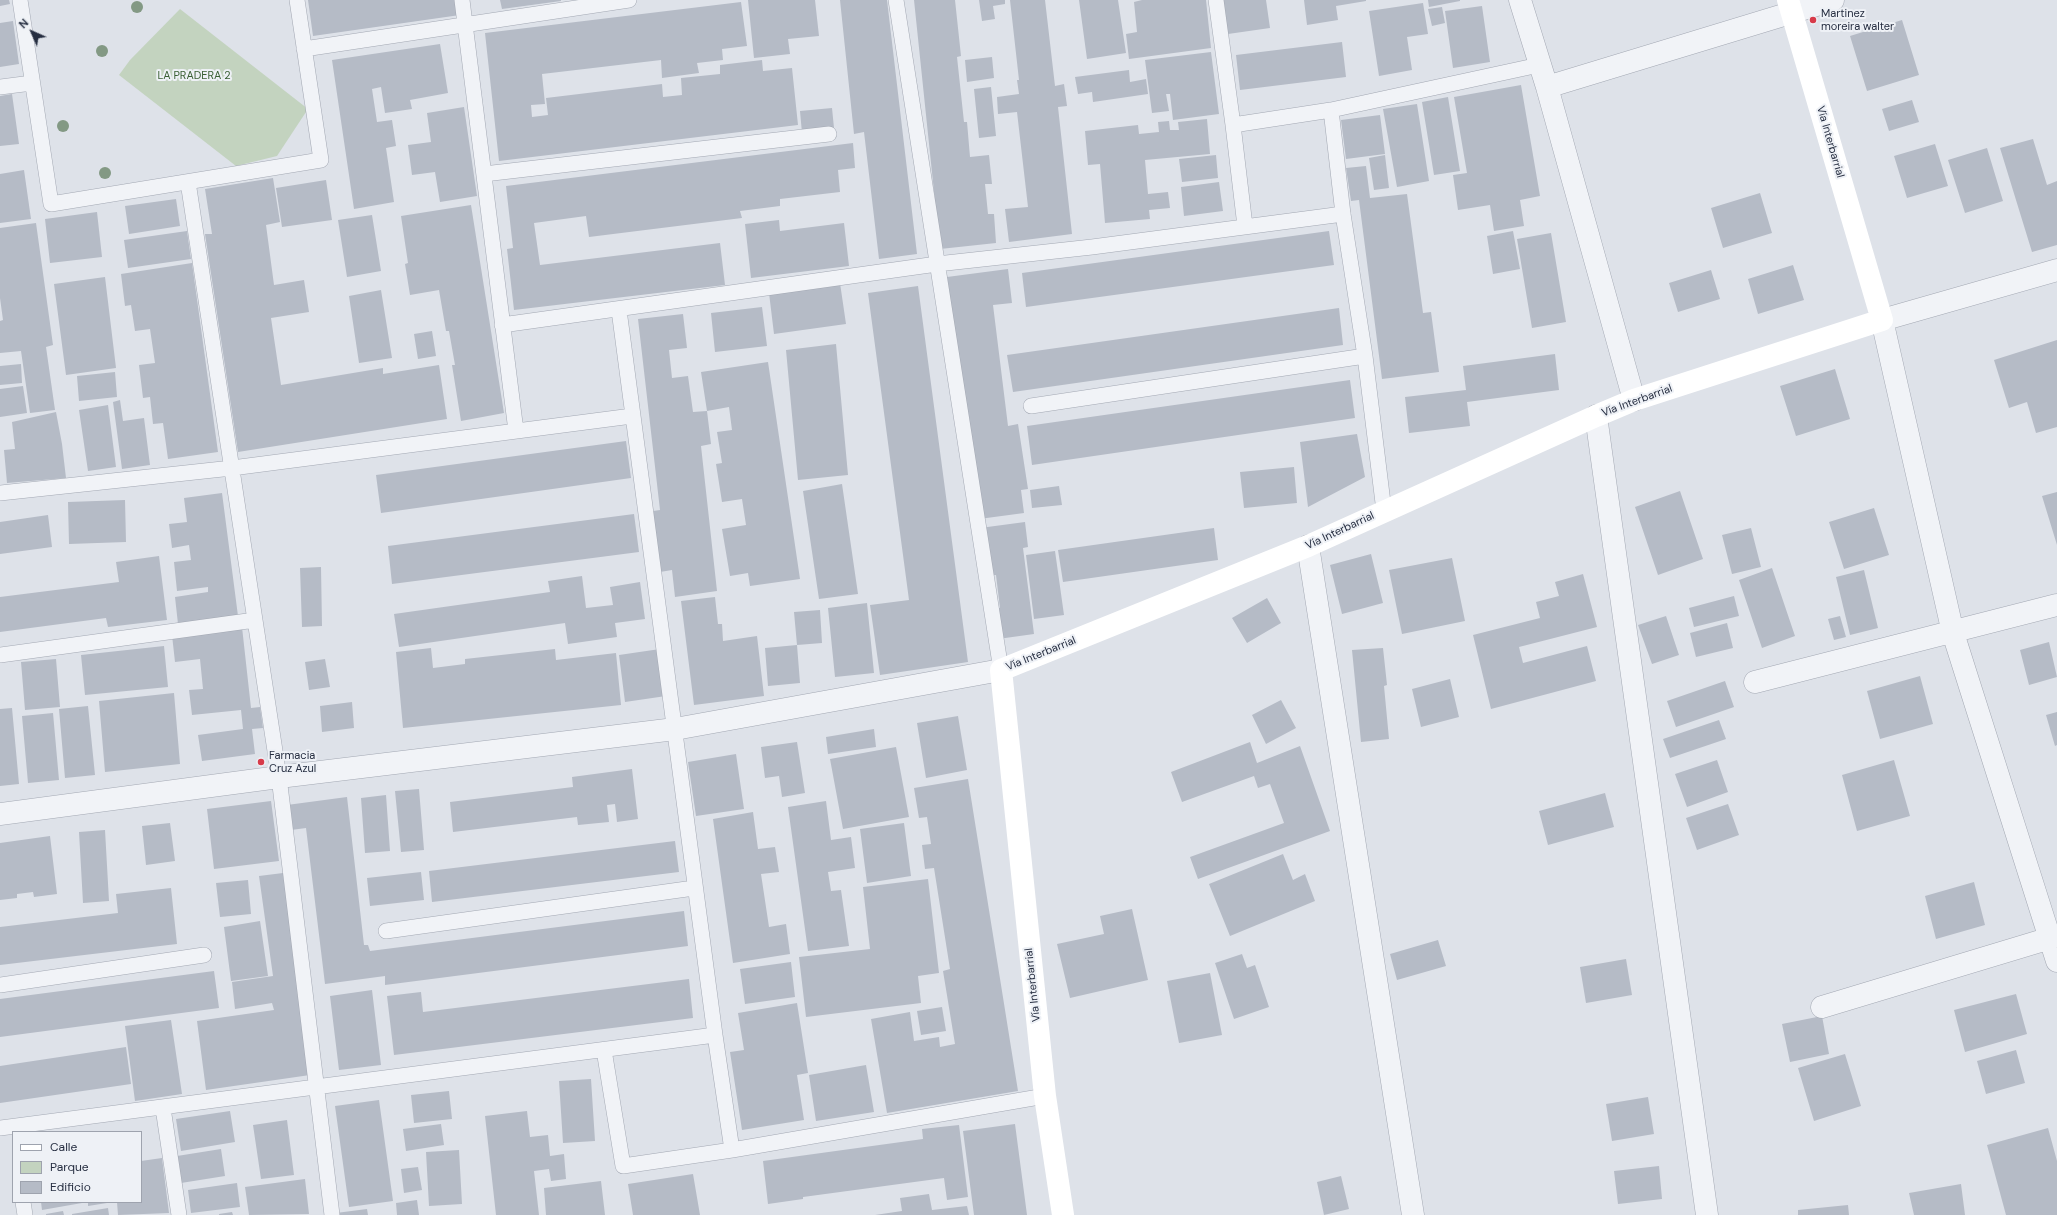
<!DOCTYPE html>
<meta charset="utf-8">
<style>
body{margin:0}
#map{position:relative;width:2057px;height:1215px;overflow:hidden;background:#dee2e9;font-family:"DM Sans",sans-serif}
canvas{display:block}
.legend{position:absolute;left:12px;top:1131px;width:130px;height:72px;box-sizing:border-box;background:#eef1f6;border:1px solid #9ea3ae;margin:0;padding:5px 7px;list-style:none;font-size:12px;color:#262e41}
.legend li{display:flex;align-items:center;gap:8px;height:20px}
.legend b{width:20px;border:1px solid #9ea3ae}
.north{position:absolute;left:12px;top:12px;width:40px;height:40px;-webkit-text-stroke:3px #eef1f6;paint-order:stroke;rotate:315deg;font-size:11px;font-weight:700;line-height:16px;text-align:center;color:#262e41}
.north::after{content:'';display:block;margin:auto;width:14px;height:18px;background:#262e41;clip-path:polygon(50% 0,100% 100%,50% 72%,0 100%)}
</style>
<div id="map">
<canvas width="2057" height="1215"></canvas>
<ul class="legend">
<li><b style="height:5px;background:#fff"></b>Calle</li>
<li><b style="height:11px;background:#c3d3bf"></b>Parque</li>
<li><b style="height:11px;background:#b5bbc6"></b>Edificio</li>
</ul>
<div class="north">N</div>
</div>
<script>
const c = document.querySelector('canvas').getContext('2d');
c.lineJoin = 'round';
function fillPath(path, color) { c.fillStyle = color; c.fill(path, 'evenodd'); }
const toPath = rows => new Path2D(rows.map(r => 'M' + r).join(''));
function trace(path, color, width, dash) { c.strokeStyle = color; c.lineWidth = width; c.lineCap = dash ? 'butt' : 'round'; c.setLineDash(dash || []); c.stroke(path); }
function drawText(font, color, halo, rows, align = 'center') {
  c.font = font + ' "DM Sans",sans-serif'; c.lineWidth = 4; c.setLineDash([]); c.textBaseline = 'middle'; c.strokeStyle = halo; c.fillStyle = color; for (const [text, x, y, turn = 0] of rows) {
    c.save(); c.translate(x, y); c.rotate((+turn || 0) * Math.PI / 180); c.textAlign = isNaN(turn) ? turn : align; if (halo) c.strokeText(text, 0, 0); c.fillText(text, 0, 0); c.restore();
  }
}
fillPath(toPath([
 [180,9,308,109,277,156,236,166,119,75,130,60]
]), '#c3d3bf');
fillPath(toPath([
 [0,0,9,0,10,4,0,6],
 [308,0,458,0,460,15,313,36],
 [500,0,561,0,561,1,502,9],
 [748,0,815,0,819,36,788,39,790,54,754,58],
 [840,0,887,0,917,254,879,259,864,132,854,134],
 [914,0,955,0,961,56,957,57,964,122,967,122,970,157,989,155,992,184,985,184,988,214,994,214,996,243,940,249],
 [979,0,1005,0,1005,4,993,6,995,19,982,21],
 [1010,0,1045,0,1055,86,1064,84,1067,106,1058,107,1072,234,1009,242,1005,209,1028,207,1017,112,998,114,997,97,1019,94,1017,80,1019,80],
 [1079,0,1118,0,1126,53,1087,59],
 [1142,0,1206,0,1211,48,1129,59,1126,34,1137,32,1134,2],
 [1223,0,1266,0,1270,28,1228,34],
 [1304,0,1366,0,1366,1,1336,6,1338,20,1307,25],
 [1428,0,1460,0,1460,1,1429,7],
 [741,2,747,46,722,49,723,60,697,63,699,73,662,78,661,60,542,74,545,104,531,105,532,117,548,115,546,98,662,84,663,97,682,95,681,78,720,74,720,65,762,60,763,71,792,68,798,125,499,161,485,33],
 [1423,3,1428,34,1407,37,1412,70,1379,76,1369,11],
 [1482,6,1490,62,1453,68,1445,11],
 [1442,7,1445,23,1432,26,1428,9],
 [1902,20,1919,75,1867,91,1850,36],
 [13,21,19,64,0,67,0,23],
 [1342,42,1346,77,1240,90,1236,55],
 [440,44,448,93,410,100,412,109,385,113,381,87,372,89,377,122,392,120,396,146,386,148,394,202,354,209,332,60],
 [1211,52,1219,114,1173,120,1170,94,1166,94,1169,111,1152,113,1145,60],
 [992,57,994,78,967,82,965,60],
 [1129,70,1130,82,1146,79,1148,94,1093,102,1092,92,1078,94,1075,77],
 [1521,85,1540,196,1520,200,1524,226,1494,231,1490,205,1458,210,1453,175,1467,173,1454,97],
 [991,87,996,136,979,138,974,89],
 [12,94,19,144,0,146,0,96],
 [1448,97,1460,171,1434,175,1422,102],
 [1912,100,1919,122,1889,131,1882,109],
 [1417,104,1429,181,1397,187,1383,109],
 [464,107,477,196,440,202,435,172,412,175,408,145,431,142,427,113],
 [832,108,834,128,802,133,800,111],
 [1380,115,1385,154,1346,159,1341,120],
 [1207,119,1210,154,1145,160,1148,194,1168,192,1170,208,1149,210,1150,219,1105,223,1100,164,1088,165,1085,131,1138,125,1139,134,1159,132,1158,122,1169,121,1170,130,1179,130,1178,122],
 [2033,139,2047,185,2057,181,2057,245,2032,252,2000,148],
 [853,143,855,168,838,170,840,192,780,199,780,206,740,211,742,218,589,237,586,216,534,223,540,265,720,243,725,285,514,310,507,249,513,248,506,186],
 [1935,144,1948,186,1907,198,1894,156],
 [1987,148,2003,201,1965,213,1948,160],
 [1216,155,1218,178,1182,182,1179,159],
 [1385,155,1389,188,1374,190,1369,158],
 [1366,166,1370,198,1407,194,1423,313,1431,312,1439,372,1382,379,1359,200,1351,201,1346,168],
 [24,170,31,219,0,223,0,174],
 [273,178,280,222,266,225,274,285,304,280,309,312,271,318,281,385,383,368,383,374,439,365,447,419,238,452,205,234,212,234,205,189],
 [326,180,332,220,282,227,276,188],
 [1219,182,1223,211,1184,216,1181,187],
 [1760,193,1772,233,1723,248,1711,208],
 [176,199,180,226,129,234,125,206],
 [471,205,504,413,461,421,452,365,455,365,449,331,446,331,439,290,410,295,405,264,408,263,401,216],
 [97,212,102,257,50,263,45,219],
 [372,215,381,271,347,277,338,220],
 [779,220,780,231,844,223,849,266,751,278,745,224],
 [36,223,53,345,46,347,55,410,30,413,21,351,0,353,0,321,3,320,0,298,0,228],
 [187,231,191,259,128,268,124,240],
 [1329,231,1334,265,1026,307,1022,273],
 [1513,231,1520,269,1493,274,1487,236],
 [1551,233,1566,322,1532,328,1517,239],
 [192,263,218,452,168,459,163,423,153,424,150,397,143,398,139,365,155,363,150,329,135,331,131,305,125,306,121,274],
 [1793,265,1804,300,1758,314,1748,279],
 [1008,269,1012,303,993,305,1008,426,1018,424,1028,489,1021,490,1024,513,979,519,947,277],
 [1711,270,1720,299,1678,312,1669,283],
 [105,277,116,368,66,375,54,284],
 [840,283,846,324,774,334,769,293],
 [918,286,968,662,880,675,870,605,909,600,868,293],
 [381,290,392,358,359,363,349,296],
 [762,307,767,346,715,352,711,313],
 [1339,308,1343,345,1013,392,1007,355],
 [683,314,687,348,669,350,672,378,688,376,693,412,707,411,711,444,701,446,717,591,675,597,672,570,660,572,653,511,660,510,638,319],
 [432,331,436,356,418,359,414,334],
 [2057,340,2057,427,2036,433,2027,402,2009,408,1994,360],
 [836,344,848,475,798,480,786,350],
 [1555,354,1559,390,1467,402,1470,426,1409,433,1405,397,1466,390,1463,366],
 [768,362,800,579,750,586,748,573,730,576,722,529,746,525,742,499,722,502,716,464,722,463,717,432,732,430,729,407,707,411,701,372],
 [21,364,22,383,0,385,0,366],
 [1835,369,1850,419,1796,436,1780,386],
 [115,372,117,397,79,401,77,376],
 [1350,380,1355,418,1032,465,1027,426],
 [23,386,27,413,0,417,0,389],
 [120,400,123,421,144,418,150,465,122,469,113,402],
 [108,405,116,467,88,471,79,410],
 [56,412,62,444,66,478,7,483,4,450,15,449,12,422],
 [1357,434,1365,477,1308,507,1300,442],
 [626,441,631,478,381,513,376,475],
 [1294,467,1297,503,1244,508,1240,472],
 [842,484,858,594,819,599,803,491],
 [1059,486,1062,505,1032,508,1030,490],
 [1680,491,1703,559,1658,575,1635,507],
 [2057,492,2057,545,2042,496],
 [222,493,238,616,178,624,175,597,208,592,208,587,177,591,174,562,191,560,189,545,172,548,169,524,187,522,184,498],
 [125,500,126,542,69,544,68,502],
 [1874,508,1889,555,1844,569,1829,522],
 [634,514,639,552,392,584,388,546],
 [48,515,52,547,0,554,0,522],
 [1025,522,1028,547,1023,548,1034,634,998,639,994,609,1000,608,996,575,986,576,980,528],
 [1214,528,1218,560,1063,582,1058,550],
 [1751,528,1761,567,1732,574,1722,535],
 [1055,551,1064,615,1034,619,1026,555],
 [1371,554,1383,603,1342,614,1330,565],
 [159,556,167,620,108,627,106,618,0,632,0,597,119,582,116,562],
 [1452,558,1465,621,1402,634,1389,570],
 [321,567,322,626,302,627,300,568],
 [1772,568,1795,636,1762,648,1739,580],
 [1864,570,1878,628,1850,635,1836,577],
 [1583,574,1597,627,1519,647,1523,663,1587,646,1596,681,1491,709,1473,635,1540,618,1536,602,1559,596,1555,582],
 [582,576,586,608,613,605,610,587,640,582,645,619,615,623,617,637,568,644,565,623,399,647,394,614,550,592,548,581],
 [1734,596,1739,616,1694,627,1689,608],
 [715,597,718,624,722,624,723,641,757,636,764,696,694,705,681,601],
 [1267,598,1281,623,1247,643,1232,618],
 [867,603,874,673,835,677,828,608],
 [820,610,822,643,797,645,794,612],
 [1666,616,1679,655,1652,664,1638,625],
 [1840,616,1846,637,1834,640,1828,619],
 [1727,623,1733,648,1696,657,1690,633],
 [242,627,251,708,260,707,263,728,252,729,255,754,202,761,198,735,243,729,241,710,192,715,189,690,203,689,200,659,175,662,172,635],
 [2049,642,2057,677,2029,685,2020,650],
 [797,645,800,683,768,686,765,648],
 [164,646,168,687,85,695,81,655],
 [431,648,433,668,465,664,465,659,555,649,556,660,616,653,621,705,403,728,396,652],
 [1383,648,1387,685,1384,686,1389,739,1361,742,1352,650],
 [660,649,666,696,625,702,619,655],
 [56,659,60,707,25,710,21,662],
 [325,659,330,687,309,690,305,662],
 [1920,676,1933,724,1880,739,1867,691],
 [1450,679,1459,717,1421,727,1412,689],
 [1725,681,1734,707,1676,727,1667,701],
 [174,693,180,764,105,772,99,701],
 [1281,700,1296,728,1266,744,1252,715],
 [352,702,354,728,322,732,320,706],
 [88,706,95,775,65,778,59,709],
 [12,708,19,784,0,786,0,709],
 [2057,712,2057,745,2055,746,2046,715],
 [53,713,59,780,28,783,22,716],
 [958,716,967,770,926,778,917,723],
 [1719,720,1726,739,1670,758,1663,739],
 [874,729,876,747,828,754,826,737],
 [797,742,805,793,782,797,779,776,765,778,761,747],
 [1250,742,1257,763,1300,746,1330,831,1198,879,1190,857,1284,823,1270,784,1258,788,1254,776,1182,802,1171,772],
 [896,747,909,817,843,829,830,759],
 [736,754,744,809,696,816,688,762],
 [1717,760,1728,792,1687,807,1675,774],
 [1894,760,1910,816,1857,831,1842,775],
 [632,769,638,819,617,822,615,804,607,805,609,822,578,825,577,817,453,832,450,802,573,787,572,777],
 [968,779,1018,1091,887,1113,871,1019,910,1012,914,1041,939,1037,940,1047,955,1044,943,971,950,969,934,868,925,869,922,845,931,844,927,817,919,818,914,788],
 [419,789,424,850,401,852,395,791],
 [1605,793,1614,827,1548,845,1539,811],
 [386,795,390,851,365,853,361,798],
 [347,797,364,945,368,945,370,951,684,911,688,946,385,985,385,976,325,984,306,828,291,830,287,805],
 [271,801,279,861,214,869,207,809],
 [826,801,831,840,851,837,855,868,828,872,831,891,841,890,849,946,808,951,788,807],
 [1728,804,1739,835,1697,850,1686,818],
 [753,812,758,849,775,847,779,872,761,874,769,927,786,924,790,954,733,963,713,819],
 [170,823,175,861,146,865,142,826],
 [904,823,911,876,867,883,860,829],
 [105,830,109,901,83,903,79,832],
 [50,836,57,894,34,897,33,892,17,894,17,898,0,900,0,843],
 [675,841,679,872,432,902,429,871],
 [1283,854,1293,880,1305,874,1315,901,1230,936,1209,884],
 [421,872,424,900,370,906,367,878],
 [283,873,310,1075,206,1090,197,1021,274,1010,272,1003,235,1009,232,982,273,976,259,876],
 [928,879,939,973,918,976,921,1003,806,1017,799,957,870,949,863,887],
 [248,880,251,914,220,917,216,883],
 [1974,882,1985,925,1936,939,1925,896],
 [171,888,177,944,0,965,0,927,118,913,116,894],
 [1132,909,1148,980,1070,998,1057,944,1104,934,1100,916],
 [260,921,268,976,231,981,224,927],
 [1438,940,1446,966,1397,980,1390,954],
 [1242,954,1247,968,1255,965,1269,1007,1234,1019,1215,963],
 [1626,959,1632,995,1586,1003,1580,967],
 [791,962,795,997,745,1004,740,969],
 [214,971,219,1008,0,1037,0,999],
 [1210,973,1222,1035,1179,1043,1167,981],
 [689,979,693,1018,394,1055,387,996,421,992,423,1012],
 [372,990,381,1065,339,1070,330,996],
 [2016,994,2027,1034,1965,1052,1954,1010],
 [797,1003,808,1073,797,1075,804,1120,742,1130,730,1052,744,1050,738,1013],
 [942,1007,946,1031,921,1035,917,1011],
 [1822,1016,1829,1054,1790,1062,1782,1024],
 [171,1020,182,1094,135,1101,125,1026],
 [126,1047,131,1084,0,1103,0,1066],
 [2016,1050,2025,1083,1986,1094,1977,1061],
 [1845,1054,1861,1106,1814,1121,1798,1068],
 [866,1065,874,1112,816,1121,809,1075],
 [591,1079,595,1141,563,1143,559,1081],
 [449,1091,452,1119,414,1123,411,1095],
 [1648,1097,1654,1134,1612,1141,1606,1104],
 [379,1100,393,1201,349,1207,335,1106],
 [230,1111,235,1142,181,1151,176,1119],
 [527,1111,530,1137,548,1135,550,1156,564,1154,566,1179,551,1181,549,1169,534,1171,539,1215,496,1215,485,1116],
 [287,1120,294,1175,261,1179,253,1125],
 [441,1124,444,1145,406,1151,403,1129],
 [1015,1124,1027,1215,974,1215,963,1131],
 [959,1125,968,1197,947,1200,944,1178,803,1197,803,1199,768,1204,763,1161,923,1139,922,1129],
 [2048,1128,2057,1161,2057,1215,2006,1215,1987,1145],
 [221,1149,225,1176,181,1183,177,1156],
 [459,1150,462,1204,429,1206,426,1152],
 [162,1158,169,1213,118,1215,117,1202,141,1202,141,1161],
 [1659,1166,1662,1199,1618,1204,1614,1171],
 [418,1167,422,1190,404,1193,401,1169],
 [693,1174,700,1215,633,1215,628,1184],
 [1341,1176,1349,1209,1324,1215,1317,1182],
 [305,1179,309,1214,249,1215,245,1187],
 [601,1181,605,1215,546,1215,544,1188],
 [237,1183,240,1207,191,1213,188,1190],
 [1961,1184,1965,1215,1914,1215,1909,1193],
 [929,1194,932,1210,967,1206,969,1215,875,1215,902,1211,900,1198],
 [417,1200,419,1215,397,1215,396,1203],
 [41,1202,82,1202,82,1203,42,1210],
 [88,1202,107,1202,107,1203,88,1206],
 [1848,1205,1849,1215,1798,1215,1798,1210],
 [108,1208,109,1215,72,1215,72,1214],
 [367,1209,368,1215,336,1215,336,1213],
 [63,1211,64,1215,46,1215,46,1214],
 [232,1212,233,1215,219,1215,219,1214]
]), '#b5bbc6');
const service = toPath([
 [20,0,51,204,321,160,297,0],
 [462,0,516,431],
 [896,0,1001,670],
 [1216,0,1233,125],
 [304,49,629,0],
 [0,87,32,83],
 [1331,110,1343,214,1365,356,1384,511],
 [484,174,829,134],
 [188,182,279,777,332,1215],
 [1245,226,1233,125,1331,110,1539,65],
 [619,310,715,1035],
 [502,325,937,264,1092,247,1343,214],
 [1031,406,1365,356],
 [0,493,232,468,632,416],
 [0,655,255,620],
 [386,931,694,888],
 [0,985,204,955],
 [604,1050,623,1166,732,1150],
 [163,1108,179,1215],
 [0,1128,715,1035,732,1150,1045,1096],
 [23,1202,25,1215]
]);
const minor = toPath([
 [1520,0,1547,87,1634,400],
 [1547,87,1833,0],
 [2057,270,1882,320,1953,633,2057,961],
 [1596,416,1707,1215],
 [1308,546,1413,1215],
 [1755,682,2057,605],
 [0,814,279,777,675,729,1001,670],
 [1822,1007,2057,936]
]);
trace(service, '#a3a8b3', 16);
trace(minor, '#a3a8b3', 23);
trace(service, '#f1f3f7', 15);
trace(minor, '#f1f3f7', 22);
trace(toPath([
 [1063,1215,1045,1096,1001,670,1308,546,1596,416,1634,400,1882,320,1788,0]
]), '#fff', 22);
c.fillStyle = '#839984';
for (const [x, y] of [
 [137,7],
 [102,51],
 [63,126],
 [105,173]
]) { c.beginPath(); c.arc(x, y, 6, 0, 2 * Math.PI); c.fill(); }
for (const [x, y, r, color] of [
 [1813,20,4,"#d73a49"],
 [261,762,4,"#d73a49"]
]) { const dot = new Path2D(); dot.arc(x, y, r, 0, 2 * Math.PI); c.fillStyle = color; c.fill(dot); trace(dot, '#eef1f6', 1.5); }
drawText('11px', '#262e41', '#eef1f6', [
 ["Martinez",1821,14],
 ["moreira walter",1821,27],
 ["Farmacia",269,756],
 ["Cruz Azul",269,769]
], 'left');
drawText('11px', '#385e32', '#eef1f6', [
 ["LA PRADERA 2",194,76]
]);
drawText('11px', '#262e41', '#eef1f6', [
 ["Vía Interbarrial",1830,142,74],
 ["Vía Interbarrial",1637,401,-20],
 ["Vía Interbarrial",1340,531,-25],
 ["Vía Interbarrial",1041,654,-22],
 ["Vía Interbarrial",1033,985,-96]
]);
</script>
